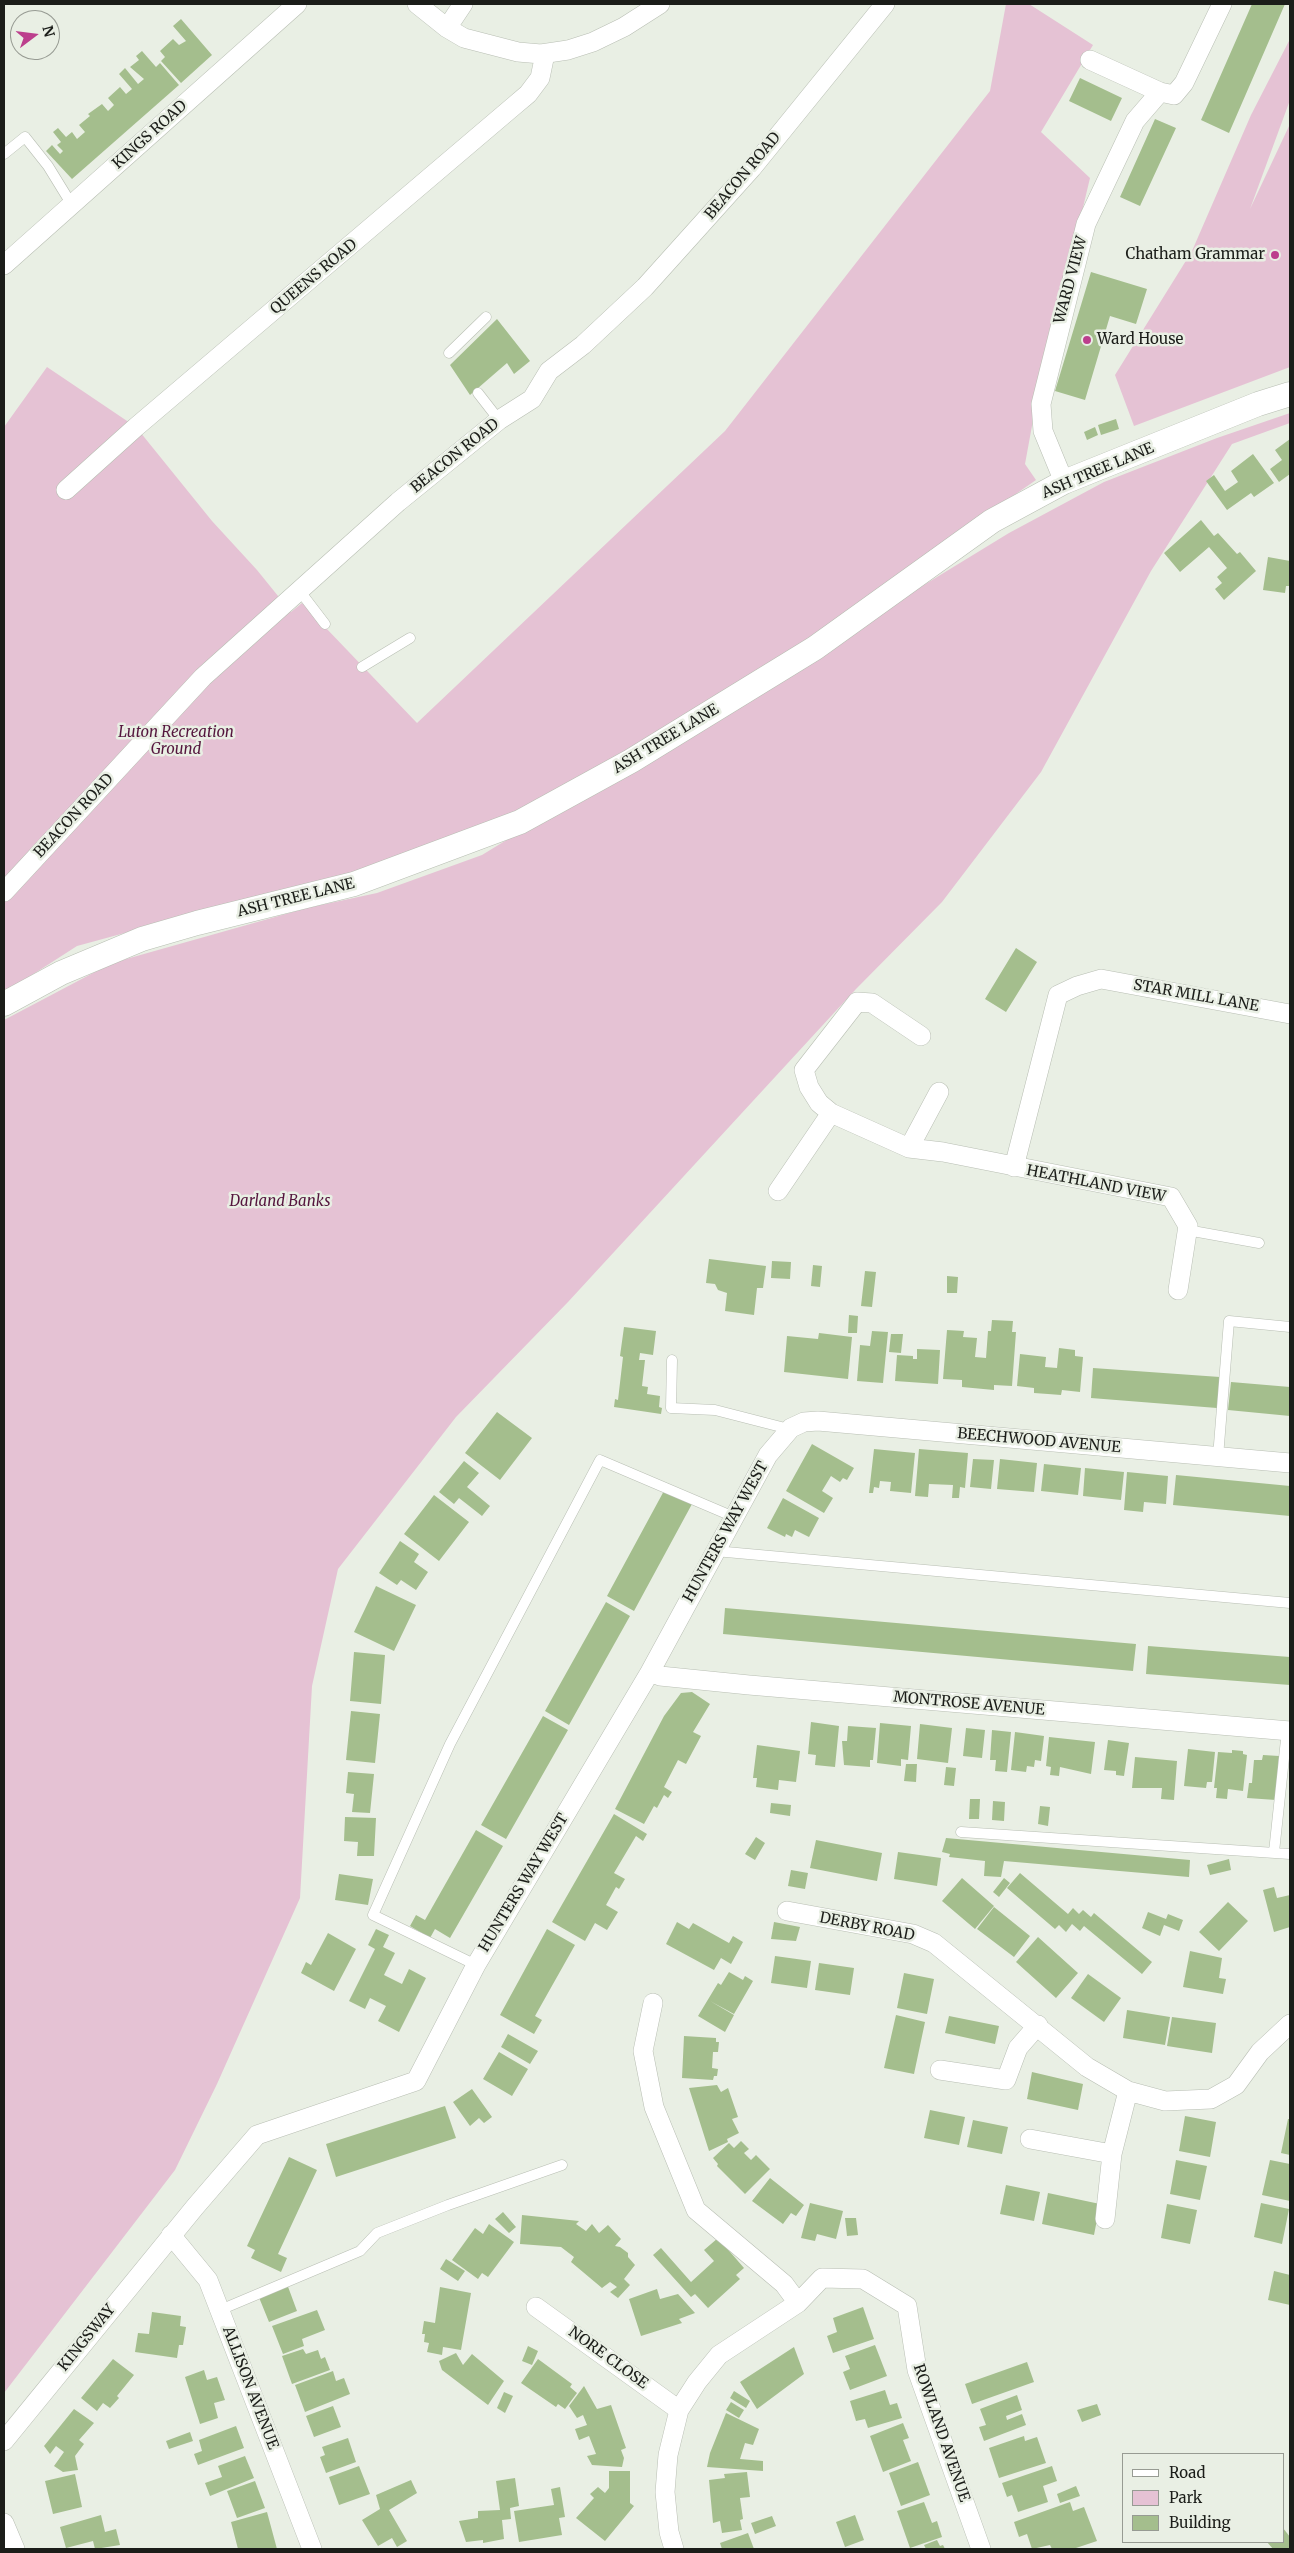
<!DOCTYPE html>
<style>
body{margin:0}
#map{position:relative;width:1294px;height:2553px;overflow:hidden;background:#e9efe4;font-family:Merriweather,serif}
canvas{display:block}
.frame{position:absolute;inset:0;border:5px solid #1b1d19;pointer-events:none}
.legend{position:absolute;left:1122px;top:2453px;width:162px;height:90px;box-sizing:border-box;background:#e9efe4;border:1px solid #979b93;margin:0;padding:6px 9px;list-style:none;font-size:15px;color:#1b1d19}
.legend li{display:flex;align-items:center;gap:10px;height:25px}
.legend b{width:25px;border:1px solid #979b93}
.north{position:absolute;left:10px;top:10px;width:50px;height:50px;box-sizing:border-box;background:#e9efe4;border:1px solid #979b93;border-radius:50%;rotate:75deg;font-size:14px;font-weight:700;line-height:20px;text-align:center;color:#1b1d19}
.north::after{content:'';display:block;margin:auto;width:18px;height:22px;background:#bc3f8d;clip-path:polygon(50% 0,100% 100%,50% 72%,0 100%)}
</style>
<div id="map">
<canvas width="1294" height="2553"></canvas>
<div class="frame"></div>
<ul class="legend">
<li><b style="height:6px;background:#fff"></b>Road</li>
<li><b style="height:14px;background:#e5c2d4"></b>Park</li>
<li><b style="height:14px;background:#a4be8d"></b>Building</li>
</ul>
<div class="north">N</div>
</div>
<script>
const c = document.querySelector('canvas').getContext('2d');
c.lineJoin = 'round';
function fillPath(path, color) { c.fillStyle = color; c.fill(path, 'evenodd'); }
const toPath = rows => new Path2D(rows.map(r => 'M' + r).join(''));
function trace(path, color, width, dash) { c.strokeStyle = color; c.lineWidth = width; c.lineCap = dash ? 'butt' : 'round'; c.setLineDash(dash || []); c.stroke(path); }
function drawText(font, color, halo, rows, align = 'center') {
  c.font = font + ' Merriweather,serif'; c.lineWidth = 5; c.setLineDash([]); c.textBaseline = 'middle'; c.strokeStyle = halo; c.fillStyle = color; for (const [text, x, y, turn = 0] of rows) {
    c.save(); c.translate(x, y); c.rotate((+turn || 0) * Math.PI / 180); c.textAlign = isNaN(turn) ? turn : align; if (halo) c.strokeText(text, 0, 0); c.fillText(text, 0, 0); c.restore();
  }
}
fillPath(toPath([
 [1006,4,1029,4,1093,45,1041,132,1090,178,1036,404,1025,464,1036,480,631,761,391,872,242,901,77,946,4,993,4,427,47,367,136,427,212,521,257,570,291,612,302,603,417,723,725,431,990,91],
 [1290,39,1290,100,1250,209,1290,124,1290,367,1134,426,1115,375,1192,251,1251,115],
 [1290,413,1290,423,1232,444,1151,571,1041,772,942,902,856,989,568,1302,456,1417,338,1569,312,1686,300,1898,217,2084,175,2170,4,2393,4,1020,112,963,307,908,377,893,482,855,1009,533,1104,482,1217,438]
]), '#e5c2d4');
fillPath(toPath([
 [1252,4,1285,4,1229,133,1201,120],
 [181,19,212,55,181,83,161,61,165,57,160,51,173,39,179,45,186,41,173,26],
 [142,51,156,67,160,63,179,85,72,179,46,151,52,145,60,154,63,151,57,145,61,142,53,132,58,128,66,137,72,132,77,139,85,132,79,125,90,116,88,114,102,104,108,111,114,105,108,98,120,87,126,94,132,89,119,74,125,68,138,84,144,79,130,67,139,60,136,56],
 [1080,78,1122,98,1111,121,1069,101],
 [1155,119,1176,128,1140,206,1120,197],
 [1091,272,1147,289,1136,324,1110,316,1085,400,1055,391],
 [497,319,530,361,514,374,507,363,470,395,450,365],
 [1116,419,1119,429,1101,435,1098,425],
 [1095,427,1098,435,1087,440,1084,432],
 [1290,439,1290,474,1279,482,1270,469,1282,460,1275,450],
 [1253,454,1274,483,1254,497,1251,493,1227,510,1206,481,1214,475,1225,491,1238,482,1231,471],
 [1201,520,1214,536,1218,533,1237,554,1240,552,1256,571,1224,600,1215,589,1222,583,1217,577,1227,568,1209,547,1180,572,1164,553],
 [1268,557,1290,561,1290,586,1286,586,1285,593,1263,590],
 [1016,948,1037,962,1006,1012,985,999],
 [709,1259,766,1266,763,1288,757,1288,754,1315,725,1311,727,1293,718,1290,715,1284,706,1283],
 [772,1261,791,1262,790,1279,771,1278],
 [813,1265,822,1266,820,1287,811,1286],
 [865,1271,876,1272,872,1307,861,1306],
 [947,1276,958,1277,957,1293,947,1293],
 [849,1315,858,1316,857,1333,848,1333],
 [992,1320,1013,1321,1012,1332,1016,1332,1012,1386,994,1385,994,1390,962,1387,962,1380,943,1379,947,1330,964,1331,963,1337,977,1338,975,1357,986,1358,988,1331,991,1331],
 [624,1327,656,1331,653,1355,640,1353,639,1360,645,1360,642,1386,648,1387,647,1394,660,1396,659,1407,662,1408,661,1414,614,1407,615,1399,618,1400,623,1357,620,1356],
 [872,1331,888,1332,883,1383,857,1381,860,1345,870,1346],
 [819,1333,852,1337,848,1379,784,1372,787,1336,818,1339],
 [891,1334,903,1334,901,1353,889,1352],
 [1059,1348,1075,1350,1075,1356,1083,1357,1080,1392,1062,1390,1061,1395,1048,1394,1034,1393,1034,1388,1017,1386,1020,1354,1046,1357,1045,1367,1057,1368],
 [917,1349,940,1350,938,1384,895,1381,897,1355,913,1356,913,1359,917,1359],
 [1093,1368,1220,1377,1217,1408,1091,1398],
 [1231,1382,1290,1387,1290,1416,1228,1410],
 [497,1412,532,1438,500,1480,465,1453],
 [812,1444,854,1468,847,1480,843,1478,840,1482,831,1476,822,1491,833,1498,824,1513,786,1491],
 [874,1449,915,1453,911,1493,890,1491,891,1482,880,1481,879,1488,874,1487,873,1493,869,1493],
 [919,1449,968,1453,965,1488,960,1487,959,1498,952,1498,953,1485,929,1484,928,1497,915,1496],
 [973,1459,994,1460,991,1489,970,1487],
 [1000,1459,1037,1463,1034,1492,997,1489],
 [464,1461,479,1473,467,1487,490,1506,482,1516,459,1498,454,1504,439,1492],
 [1044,1464,1081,1468,1078,1495,1041,1491],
 [1085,1468,1124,1472,1121,1500,1083,1496],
 [1127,1472,1168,1476,1166,1504,1144,1502,1143,1512,1124,1510],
 [1176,1475,1290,1486,1290,1516,1173,1505],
 [665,1489,692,1504,634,1611,607,1596],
 [434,1495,469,1522,439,1561,404,1534],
 [783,1498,819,1518,809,1537,795,1530,792,1537,786,1534,785,1537,767,1528],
 [400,1541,419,1554,414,1562,428,1572,416,1590,401,1580,397,1585,379,1573],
 [376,1586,416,1605,394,1651,354,1632],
 [606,1602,630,1616,569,1725,545,1711],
 [725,1608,1136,1644,1133,1671,723,1634],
 [1148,1646,1290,1657,1290,1685,1146,1674],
 [354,1652,385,1655,381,1704,350,1701],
 [692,1692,710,1704,693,1732,701,1736,686,1764,678,1760,664,1787,672,1792,668,1798,664,1795,657,1808,654,1806,644,1824,615,1809,664,1716,681,1693],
 [351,1711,380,1714,375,1763,346,1760],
 [543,1716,568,1730,506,1839,481,1825],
 [811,1722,839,1726,835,1767,815,1765,816,1755,808,1754],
 [880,1723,911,1726,908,1760,901,1759,901,1766,877,1763],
 [920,1724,952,1728,948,1763,917,1759],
 [848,1726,876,1728,873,1760,870,1760,870,1767,844,1765,842,1741,847,1741],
 [966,1728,985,1730,982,1758,963,1756],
 [992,1730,1011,1732,1007,1772,995,1771,996,1760,990,1760],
 [1015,1732,1044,1736,1041,1761,1035,1760,1034,1767,1027,1766,1026,1772,1011,1770],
 [1049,1737,1095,1742,1091,1774,1060,1767,1059,1776,1050,1775,1051,1767,1046,1766],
 [1108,1740,1129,1743,1124,1776,1116,1775,1116,1771,1104,1770],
 [757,1745,800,1751,796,1782,779,1780,778,1790,756,1787,757,1778,753,1778],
 [1188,1749,1215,1752,1212,1782,1207,1782,1206,1788,1184,1786],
 [1232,1750,1243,1751,1243,1754,1247,1755,1243,1791,1228,1789,1227,1799,1216,1798,1217,1788,1214,1788,1218,1752,1232,1753],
 [1263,1755,1279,1756,1276,1800,1247,1798,1249,1783,1252,1783,1254,1760,1262,1760],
 [1135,1757,1177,1761,1174,1800,1161,1799,1162,1788,1132,1788],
 [906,1764,917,1764,916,1782,904,1781],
 [946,1767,956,1768,954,1786,944,1785],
 [348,1772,374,1774,370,1813,352,1812,354,1794,346,1793],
 [970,1799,980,1799,979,1819,969,1819],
 [993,1801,1005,1802,1004,1821,992,1820],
 [771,1803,791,1805,790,1816,770,1813],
 [1040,1806,1050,1807,1048,1826,1038,1824],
 [614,1814,647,1834,643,1841,636,1836,614,1873,625,1879,619,1889,616,1887,606,1905,618,1912,607,1930,595,1923,585,1941,552,1922],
 [345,1817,376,1818,374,1856,357,1856,358,1842,344,1841],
 [476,1830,503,1846,450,1938,435,1929,430,1938,410,1926,416,1915,425,1920],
 [756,1837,765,1843,755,1860,745,1854],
 [946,1838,1190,1860,1189,1877,1004,1861,1001,1877,984,1876,985,1861,949,1857,950,1854,942,1852],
 [816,1840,882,1853,877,1881,810,1868],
 [898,1852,941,1858,937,1886,894,1879],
 [1229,1859,1231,1870,1210,1875,1207,1865],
 [791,1870,808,1873,805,1889,788,1886],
 [1020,1873,1068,1914,1073,1908,1079,1914,1083,1910,1091,1917,1094,1913,1152,1962,1142,1974,1084,1926,1080,1931,1072,1924,1066,1932,1059,1925,1055,1929,1007,1888],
 [339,1874,373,1879,368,1905,335,1900],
 [962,1878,994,1906,975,1929,942,1901],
 [1004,1878,1010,1883,999,1897,993,1892],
 [1274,1887,1277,1898,1290,1895,1290,1927,1274,1932,1263,1890],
 [1228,1902,1248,1921,1219,1951,1199,1932],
 [994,1907,1030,1936,1014,1957,977,1929],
 [1148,1912,1166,1919,1168,1914,1183,1920,1179,1931,1164,1925,1160,1936,1142,1928],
 [677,1922,689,1929,693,1923,729,1943,733,1936,743,1942,731,1964,721,1958,714,1970,666,1944],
 [774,1922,800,1927,796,1941,771,1939],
 [376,1929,389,1935,383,1947,395,1953,384,1975,402,1984,409,1969,426,1978,399,2032,378,2021,386,2006,370,1998,365,2009,349,2001,375,1949,368,1945],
 [547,1929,575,1945,535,2016,542,2020,534,2034,500,2015],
 [328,1933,356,1949,334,1991,301,1973,306,1962,311,1965],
 [1038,1937,1078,1973,1056,1998,1016,1962],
 [1190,1951,1222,1958,1219,1978,1226,1979,1223,1994,1183,1987],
 [775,1956,811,1961,807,1988,771,1983],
 [819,1963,854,1968,850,1995,815,1990],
 [729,1972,743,1980,745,1976,753,1981,734,2014,710,2001,734,2015,725,2032,698,2016,718,1983,721,1985],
 [904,1973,934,1979,927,2014,897,2008],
 [1088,1974,1121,1998,1104,2022,1071,1998],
 [1127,2010,1170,2017,1165,2045,1123,2038],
 [896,2015,925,2022,914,2074,884,2068],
 [949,2016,999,2026,995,2044,945,2033],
 [1172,2017,1216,2023,1212,2053,1167,2046],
 [508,2034,538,2051,530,2064,501,2047],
 [684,2036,716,2038,716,2042,719,2042,718,2052,713,2052,712,2068,718,2069,717,2076,714,2076,713,2080,682,2078],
 [499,2052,528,2069,512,2096,483,2079],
 [1032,2072,1083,2084,1078,2110,1027,2099],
 [717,2085,721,2092,728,2088,738,2117,732,2119,739,2133,727,2139,728,2142,709,2151,689,2088],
 [472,2089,492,2117,484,2123,479,2118,470,2126,453,2102],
 [445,2106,456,2138,336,2177,326,2144],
 [930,2110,965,2117,959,2145,924,2138],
 [1185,2116,1216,2122,1210,2157,1179,2151],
 [1288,2119,1290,2119,1290,2155,1281,2153],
 [973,2120,1008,2127,1002,2154,967,2147],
 [741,2141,749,2149,744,2153,751,2160,756,2155,770,2169,745,2194,717,2166,718,2164,713,2158,729,2143,734,2148],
 [289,2157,317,2170,278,2254,287,2258,281,2272,251,2258,255,2250,247,2246],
 [1176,2160,1207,2166,1200,2200,1170,2194],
 [1270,2160,1290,2164,1290,2201,1262,2195],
 [770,2178,804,2205,796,2216,791,2213,783,2224,752,2201],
 [1006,2185,1040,2192,1034,2221,1000,2214],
 [1048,2193,1100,2204,1094,2235,1042,2224],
 [810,2203,843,2211,836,2239,817,2234,815,2241,801,2238],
 [1261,2203,1289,2209,1282,2244,1254,2237],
 [1167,2204,1197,2210,1190,2244,1161,2238],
 [503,2212,516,2227,509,2233,495,2219],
 [522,2215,579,2221,576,2224,586,2231,592,2224,599,2233,608,2225,621,2239,615,2246,620,2247,628,2253,628,2257,635,2265,624,2279,630,2285,618,2298,610,2292,617,2287,610,2282,602,2288,571,2262,574,2257,561,2247,520,2244],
 [845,2218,856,2218,858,2235,847,2236],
 [489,2224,514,2242,488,2277,482,2273,478,2279,452,2260,475,2228,483,2234],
 [718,2238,744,2268,736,2275,740,2279,708,2308,695,2294,691,2297,653,2255,661,2248,691,2282,714,2261,704,2250],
 [446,2259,465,2271,458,2281,440,2269],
 [1274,2271,1290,2275,1290,2305,1268,2300],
 [287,2284,297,2311,269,2322,258,2295],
 [440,2287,471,2293,461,2350,443,2347,442,2355,427,2352,429,2343,424,2342,425,2334,422,2334,424,2321,435,2323],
 [657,2289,660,2299,678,2294,695,2313,679,2319,682,2323,641,2336,629,2299],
 [863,2307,874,2339,833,2353,827,2336,837,2332,833,2318],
 [317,2310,325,2330,302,2339,304,2346,283,2354,272,2326],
 [152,2312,181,2316,180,2326,186,2327,183,2345,179,2345,177,2358,135,2352,138,2333,149,2334],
 [875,2345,887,2376,850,2390,843,2372,850,2369,845,2356],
 [528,2346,538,2351,532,2365,522,2361],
 [794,2347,804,2374,757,2409,740,2382],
 [303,2349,306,2354,318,2350,321,2359,325,2357,330,2370,292,2384,282,2356],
 [456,2353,463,2365,472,2354,504,2381,488,2405,442,2370,439,2361],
 [113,2359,134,2375,117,2396,119,2398,110,2408,103,2403,97,2411,81,2398],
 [538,2359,572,2384,570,2387,577,2393,565,2409,558,2404,556,2407,521,2383],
 [1027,2362,1034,2382,972,2404,965,2384],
 [204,2370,207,2380,217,2377,225,2400,214,2403,218,2418,200,2424,185,2377],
 [333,2371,336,2381,344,2378,350,2394,305,2412,295,2385],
 [584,2386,597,2409,611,2405,626,2448,621,2450,624,2458,622,2467,592,2465,587,2456,596,2454,589,2436,579,2440,575,2429,587,2425,583,2415,577,2418,569,2406],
 [885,2390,890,2405,897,2403,902,2418,868,2428,865,2419,856,2421,850,2401],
 [734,2391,750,2401,746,2408,730,2398],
 [504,2392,513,2396,505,2413,497,2408],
 [1017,2395,1022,2410,1006,2416,1007,2420,1022,2414,1026,2425,984,2441,979,2427,986,2425,980,2409],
 [731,2402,744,2410,739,2418,726,2410],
 [1097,2404,1101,2415,1082,2422,1077,2410],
 [333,2406,341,2427,314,2437,306,2416],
 [74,2409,94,2423,79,2440,84,2444,75,2456,78,2470,63,2472,54,2466,64,2452,56,2446,50,2454,44,2446],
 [726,2413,759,2429,753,2445,745,2443,740,2459,763,2461,763,2471,707,2467,710,2453],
 [903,2423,909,2438,903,2440,911,2461,883,2472,870,2436],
 [236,2426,244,2448,198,2465,194,2454,202,2451,199,2440],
 [190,2432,193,2441,169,2449,166,2441],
 [1024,2436,1025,2441,1037,2437,1046,2463,999,2478,989,2448],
 [348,2438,356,2462,326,2473,320,2457,325,2455,322,2447],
 [245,2456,254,2478,210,2496,205,2483,222,2477,218,2466],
 [918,2462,930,2495,901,2506,889,2473],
 [359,2466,370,2494,339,2505,329,2477],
 [1052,2466,1057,2481,1043,2486,1048,2502,1018,2512,1012,2495,1007,2497,1002,2483],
 [609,2471,630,2471,630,2503,634,2506,605,2541,576,2518,594,2498,590,2494,598,2487,605,2493,609,2488],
 [747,2472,750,2497,740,2498,743,2519,740,2520,742,2530,722,2533,720,2521,713,2523,709,2480,725,2478,724,2474],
 [75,2474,82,2507,53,2514,45,2481],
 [515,2478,519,2506,510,2508,511,2519,502,2520,504,2539,483,2543,483,2540,466,2542,459,2521,478,2518,478,2511,500,2510,496,2481],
 [411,2480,417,2493,389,2510,407,2541,397,2547,392,2538,378,2546,362,2520,380,2509,376,2495],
 [255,2481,265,2508,237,2518,227,2491],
 [1076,2486,1080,2496,1060,2503,1057,2494],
 [560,2487,565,2517,559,2518,562,2535,519,2542,514,2511,554,2505,551,2489],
 [924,2502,932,2523,937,2521,942,2537,910,2548,897,2511],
 [1070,2502,1073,2511,1084,2507,1097,2541,1073,2549,1052,2549,1050,2545,1032,2549,1027,2534,1019,2537,1014,2522],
 [267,2512,277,2549,238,2549,231,2522],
 [101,2515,105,2532,116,2529,120,2545,95,2549,93,2541,66,2548,60,2527],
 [855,2515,864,2540,845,2547,836,2522],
 [772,2516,776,2526,755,2534,751,2523],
 [1283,2528,1290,2537,1290,2549,1273,2549,1267,2542,1283,2542],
 [748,2533,754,2549,722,2549,720,2543],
 [937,2540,940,2546,943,2545,945,2549,926,2549,924,2545]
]), '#a4be8d');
const service = toPath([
 [4,154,25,137,48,166,72,205],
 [449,353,486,317],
 [478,393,499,420],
 [299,590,325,624],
 [362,667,410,638],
 [1187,1230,1259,1243],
 [672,1360,671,1408,715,1410,789,1429],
 [1218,1457,1229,1321,1290,1327],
 [715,1551,1290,1603],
 [961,1832,1290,1854],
 [1274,1852,1287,1730],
 [476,1965,373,1915,450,1744,600,1460,734,1517],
 [220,2310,360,2251,377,2233,448,2205,562,2165]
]);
const minor = toPath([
 [417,4,447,28,464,38,518,52,541,54,568,50,593,42,624,27,660,4],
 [447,28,463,4],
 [1090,60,1160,92],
 [4,265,297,4],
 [1064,482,1043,431,1041,404,1086,224,1135,121,1160,92,1174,95,1184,83,1222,4],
 [66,490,136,427,515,105,528,94,540,78,545,54],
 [4,892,203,677,398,502,499,420,532,399,549,371,583,345,645,287,752,168,885,4],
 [921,1036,872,1003,857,1002,804,1070,809,1087,819,1103,831,1113,909,1148,943,1152,1171,1197,1188,1226,1178,1290],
 [909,1148,939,1092],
 [1014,1167,1058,995,1077,986,1101,979,1290,1014],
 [778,1191,831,1113],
 [650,1672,660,1676,749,1685,1290,1731],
 [787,1911,913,1934,934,1943,1087,2067,1128,2091,1165,2101,1211,2099,1236,2085,1260,2052,1290,2024],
 [653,2003,643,2051,654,2107,696,2210,784,2284,798,2303],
 [940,2070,1006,2080,1018,2048,1038,2025],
 [1030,2139,1112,2154,1128,2091],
 [1105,2219,1112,2154],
 [171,2235,208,2280,312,2549],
 [536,2307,679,2410],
 [4,2441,195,2207,257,2135,416,2081,476,1965,650,1672,768,1455,791,1428,804,1422,818,1421,1290,1463],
 [4,2523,15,2549],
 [674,2549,669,2532,665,2492,668,2455,679,2410,697,2382,719,2355,798,2303,822,2278,863,2279,907,2306,917,2370,981,2549]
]);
const tertiary = toPath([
 [4,1004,61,973,142,939,197,923,354,884,520,822,631,761,815,648,992,521,1064,482,1258,404,1290,394]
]);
trace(service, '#b8beb3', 11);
trace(minor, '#b8beb3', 20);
trace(tertiary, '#b8beb3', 25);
trace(service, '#fff', 10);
trace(minor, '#fff', 19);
trace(tertiary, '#fff', 24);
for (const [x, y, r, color] of [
 [1275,255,5,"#bc3f8d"],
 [1087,340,5,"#bc3f8d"]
]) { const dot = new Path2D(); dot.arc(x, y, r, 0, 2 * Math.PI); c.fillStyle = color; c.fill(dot); trace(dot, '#e9efe4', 2); }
drawText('15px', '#1b1d19', '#e9efe4', [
 ["KINGS ROAD",150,135,-42],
 ["BEACON ROAD",743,176,-50],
 ["QUEENS ROAD",314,277,-40],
 ["WARD VIEW",1071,280,-75],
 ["BEACON ROAD",455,456,-39],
 ["ASH TREE LANE",1098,471,-23],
 ["ASH TREE LANE",666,739,-31],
 ["BEACON ROAD",74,816,-47],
 ["ASH TREE LANE",296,898,-14],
 ["STAR MILL LANE",1196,996,10],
 ["HEATHLAND VIEW",1096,1184,11],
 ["BEECHWOOD AVENUE",1039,1441,5],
 ["HUNTERS WAY WEST",726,1532,-61],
 ["MONTROSE AVENUE",969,1704,5],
 ["HUNTERS WAY WEST",524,1883,-59],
 ["DERBY ROAD",867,1927,11],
 ["KINGSWAY",87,2338,-51],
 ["NORE CLOSE",608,2358,36],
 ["ALLISON AVENUE",250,2388,69],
 ["ROWLAND AVENUE",941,2433,71]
]);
drawText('15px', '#1b1d19', '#e9efe4', [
 ["Chatham Grammar",1265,255],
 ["Ward House",1097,340,"left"]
], 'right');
drawText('italic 15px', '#55163e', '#e9efe4', [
 ["Luton Recreation",176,733],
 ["Ground",176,750],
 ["Darland Banks",280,1202]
]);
</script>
